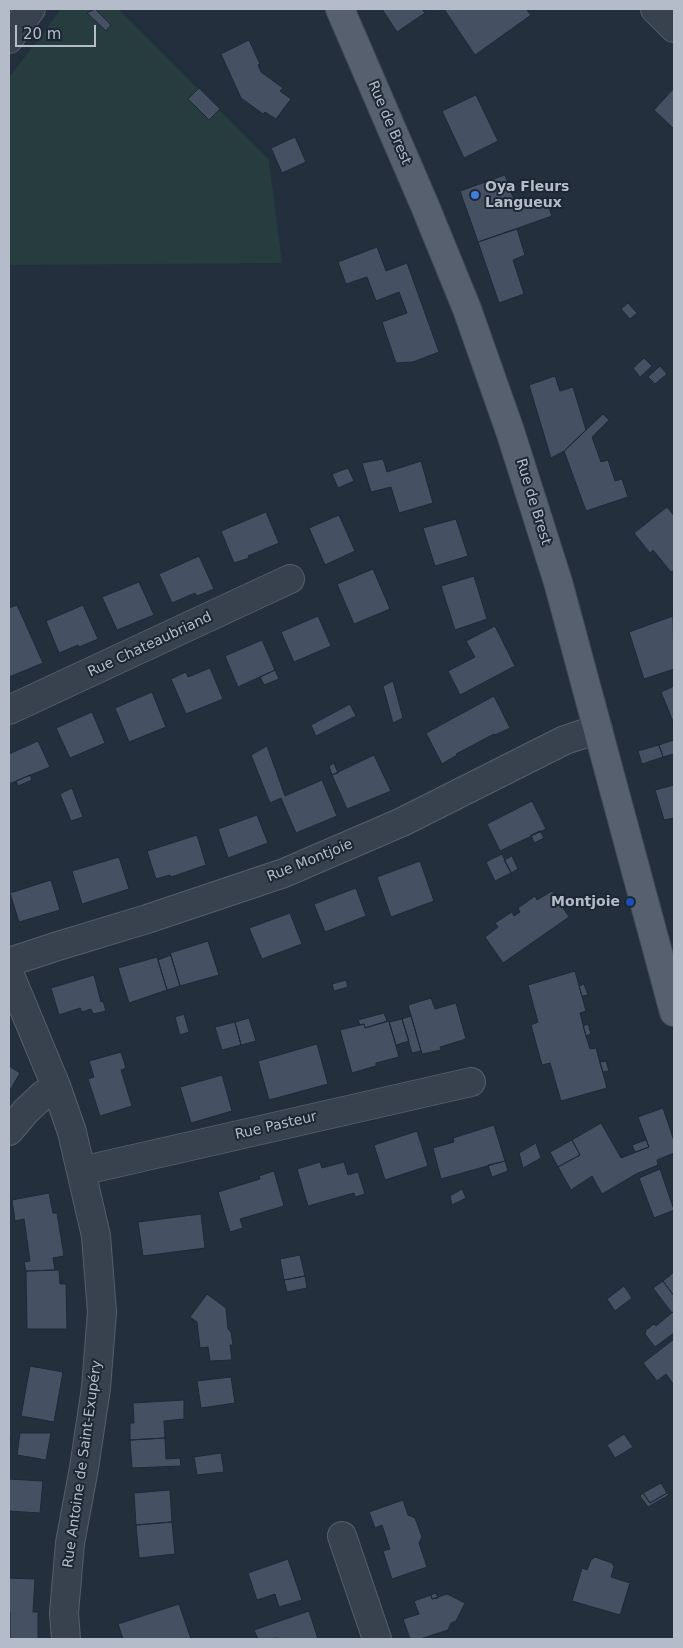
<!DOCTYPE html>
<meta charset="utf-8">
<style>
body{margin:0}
#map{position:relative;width:683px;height:1648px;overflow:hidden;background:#242f3e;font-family:"DejaVu Sans",sans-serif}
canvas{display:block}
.frame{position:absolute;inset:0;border:10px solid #b4bcc9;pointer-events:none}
.scale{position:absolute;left:15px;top:25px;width:81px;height:22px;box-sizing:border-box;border:2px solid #b4bcc9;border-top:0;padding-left:6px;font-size:15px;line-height:18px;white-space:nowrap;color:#b4bcc9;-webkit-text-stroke:4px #1d2633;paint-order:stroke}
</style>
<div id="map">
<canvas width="683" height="1648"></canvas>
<div class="frame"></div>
<div class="scale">20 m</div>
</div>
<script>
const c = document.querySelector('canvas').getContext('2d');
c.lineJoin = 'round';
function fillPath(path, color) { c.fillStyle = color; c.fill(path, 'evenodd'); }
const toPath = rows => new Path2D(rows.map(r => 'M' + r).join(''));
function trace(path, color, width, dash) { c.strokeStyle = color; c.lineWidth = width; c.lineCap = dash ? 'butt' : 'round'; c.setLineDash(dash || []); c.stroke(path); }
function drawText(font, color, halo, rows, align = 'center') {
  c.font = font + ' "DejaVu Sans",sans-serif'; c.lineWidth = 4; c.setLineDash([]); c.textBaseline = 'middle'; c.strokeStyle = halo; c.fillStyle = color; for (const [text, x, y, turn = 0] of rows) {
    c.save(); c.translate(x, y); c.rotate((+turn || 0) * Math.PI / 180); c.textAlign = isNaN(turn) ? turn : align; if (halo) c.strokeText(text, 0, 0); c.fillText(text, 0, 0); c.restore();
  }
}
fillPath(toPath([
 [61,9,118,9,269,160,282,263,9,265,9,78]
]), '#263c3f');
const building = toPath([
 [95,9,111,25,106,31,87,13,95,9],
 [382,9,422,9,425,13,397,32,382,9],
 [444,9,526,9,531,15,475,55,444,9],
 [249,40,260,64,258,65,261,72,283,88,280,91,291,99,276,119,265,112,263,114,241,98,221,54,249,40],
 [199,88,220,109,209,120,188,99,199,88],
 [674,88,674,129,654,110,674,88],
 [476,95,498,141,464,158,442,111,476,95],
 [295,137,306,162,282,173,271,148,295,137],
 [505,175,514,200,528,196,530,202,545,197,552,216,478,242,460,191,505,175],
 [517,229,525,255,513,260,524,294,499,303,478,242,517,229],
 [377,247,386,271,407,263,439,352,413,362,396,363,382,322,407,313,399,292,376,301,367,277,346,284,338,262,377,247],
 [628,303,637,313,630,319,621,309,628,303],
 [644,358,652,366,640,377,633,368,644,358],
 [660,366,667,374,655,384,648,377,660,366],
 [555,376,560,391,573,387,586,430,564,451,551,458,529,385,555,376],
 [603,414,609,420,592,437,601,462,608,460,615,481,622,479,628,497,586,511,564,451,603,414],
 [383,459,387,472,421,461,433,503,399,513,391,487,371,492,362,463,383,459],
 [348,468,354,481,338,488,332,474,348,468],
 [667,507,674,516,674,570,671,572,653,550,650,553,634,533,667,507],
 [266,512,279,543,248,556,249,558,234,563,221,531,266,512],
 [339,515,355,551,325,565,309,528,339,515],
 [456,519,468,556,435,566,423,528,456,519],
 [199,556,214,589,197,596,195,593,172,603,159,574,199,556],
 [373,569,390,609,354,624,337,584,373,569],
 [474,576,487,619,455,630,441,586,474,576],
 [139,582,154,615,117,630,102,597,139,582],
 [17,605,43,663,9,677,9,608,17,605],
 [83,605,98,639,79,647,78,645,59,653,46,621,83,605],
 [318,616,331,646,294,662,281,632,318,616],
 [673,616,674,669,644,679,629,632,673,616],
 [495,626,515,666,460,695,448,671,475,657,466,641,495,626],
 [262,640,275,670,238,687,225,656,262,640],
 [210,668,223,699,186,714,171,679,186,672,188,677,210,668],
 [275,670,279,679,264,685,260,677,275,670],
 [393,681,403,718,393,723,383,686,393,681],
 [674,686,674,724,661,692,674,686],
 [152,692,166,727,129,742,115,708,152,692],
 [494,696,510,728,495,735,494,734,456,754,457,755,442,764,426,733,494,696],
 [350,704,356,716,316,736,311,725,350,704],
 [92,712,105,743,70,758,56,728,92,712],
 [674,740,674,754,663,757,659,745,674,740],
 [38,741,50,767,9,784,9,754,38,741],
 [659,745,663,757,642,764,638,751,659,745],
 [267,746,285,796,322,780,337,816,296,833,281,798,270,803,251,755,267,746],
 [374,755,391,791,347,809,332,775,374,755],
 [334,763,338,773,332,775,329,766,334,763],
 [30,775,32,780,18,786,16,781,30,775],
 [674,785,674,818,664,820,655,790,674,785],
 [72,788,83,817,71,821,60,794,72,788],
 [532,801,546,829,500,851,487,824,532,801],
 [257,815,268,843,228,858,218,829,257,815],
 [540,831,544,838,534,843,531,835,540,831],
 [197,835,206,865,171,877,170,875,156,879,147,851,197,835],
 [502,854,511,873,495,881,486,862,502,854],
 [512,856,518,869,511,873,504,860,512,856],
 [119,857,129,889,82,904,72,871,119,857],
 [420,861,434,901,391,917,377,877,420,861],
 [51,880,60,910,19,922,10,893,51,880],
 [356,888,366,916,325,932,314,904,356,888],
 [552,891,569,917,503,963,485,937,498,927,495,923,512,912,514,916,520,912,518,908,535,896,537,900,552,891],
 [290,913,302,944,262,959,249,928,290,913],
 [208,941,219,975,180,986,170,953,208,941],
 [171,955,180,986,167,990,158,960,171,955],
 [157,957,167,990,129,1003,118,968,157,957],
 [575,971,586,1011,580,1013,586,1036,590,1049,596,1048,607,1088,561,1101,550,1063,542,1065,531,1025,538,1022,528,985,575,971],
 [94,975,101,1002,103,1001,106,1011,93,1014,91,1009,82,1012,80,1008,59,1015,51,988,94,975],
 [346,980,348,987,334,991,332,984,346,980],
 [584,984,588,995,582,996,579,986,584,984],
 [431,998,435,1009,456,1003,466,1039,440,1047,441,1050,422,1054,408,1005,431,998],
 [384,1013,387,1021,365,1028,364,1024,360,1025,358,1020,384,1013],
 [184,1014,189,1032,180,1035,175,1017,184,1014],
 [411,1016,421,1051,412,1053,402,1019,411,1016],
 [249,1018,256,1041,241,1045,235,1022,249,1018],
 [402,1019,409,1041,396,1045,389,1022,402,1019],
 [389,1021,399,1057,376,1063,376,1066,352,1073,340,1030,364,1024,365,1028,389,1021],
 [235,1022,241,1045,222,1050,215,1027,235,1022],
 [588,1024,591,1034,586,1036,583,1026,588,1024],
 [317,1044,328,1084,269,1100,258,1061,317,1044],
 [121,1052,126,1068,121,1070,132,1106,100,1116,88,1079,94,1077,89,1061,121,1052],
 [606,1061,609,1071,603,1072,600,1062,606,1061],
 [9,1066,20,1073,9,1092,9,1066],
 [222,1075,232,1111,191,1123,180,1087,222,1075],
 [663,1108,674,1141,674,1153,657,1160,658,1165,636,1174,602,1194,592,1176,571,1190,558,1167,580,1155,572,1140,601,1123,621,1158,649,1147,638,1117,663,1108],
 [494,1125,505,1161,441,1179,433,1148,454,1142,453,1138,494,1125],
 [417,1131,428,1166,385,1180,374,1145,417,1131],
 [572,1140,580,1155,558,1167,550,1152,572,1140],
 [646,1140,649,1147,635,1152,632,1145,646,1140],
 [536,1143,541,1158,523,1168,519,1153,536,1143],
 [505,1161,508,1171,492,1177,488,1165,505,1161],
 [320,1162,322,1168,344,1162,348,1175,358,1172,365,1194,355,1197,354,1193,308,1206,297,1169,320,1162],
 [660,1169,674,1210,654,1218,639,1178,660,1169],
 [274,1171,284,1206,240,1219,243,1228,230,1232,218,1192,260,1179,259,1176,274,1171],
 [462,1189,466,1198,452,1205,450,1196,462,1189],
 [49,1193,53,1213,57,1213,64,1256,53,1258,55,1270,26,1271,24,1262,30,1261,24,1219,15,1221,12,1200,49,1193],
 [201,1214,205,1248,143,1256,138,1222,201,1214],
 [300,1255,305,1276,284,1280,280,1259,300,1255],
 [59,1270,60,1284,66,1284,67,1329,27,1329,26,1271,59,1270],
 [674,1272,674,1296,663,1281,674,1272],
 [305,1276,307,1288,287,1292,284,1280,305,1276],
 [663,1281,674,1296,674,1311,672,1313,653,1288,663,1281],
 [624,1286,632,1298,615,1311,607,1299,624,1286],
 [207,1294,226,1308,228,1329,231,1332,233,1345,230,1345,232,1360,210,1361,208,1347,200,1348,197,1322,190,1317,207,1294],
 [674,1311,674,1333,655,1347,645,1334,646,1330,654,1324,656,1326,674,1311],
 [674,1339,674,1385,666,1374,657,1381,643,1363,674,1339],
 [30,1366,63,1372,54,1422,21,1416,30,1366],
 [231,1377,235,1403,201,1408,197,1381,231,1377],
 [184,1400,184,1419,164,1421,165,1438,130,1440,130,1423,134,1423,133,1403,184,1400],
 [9,1431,11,1431,10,1443,9,1443,9,1431],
 [20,1433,51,1433,46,1460,17,1455,20,1433],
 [624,1434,633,1447,615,1458,607,1445,624,1434],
 [165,1438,166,1459,180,1458,181,1466,132,1468,130,1440,165,1438],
 [221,1453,224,1472,197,1475,194,1457,221,1453],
 [9,1479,43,1481,40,1513,9,1511,9,1479],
 [661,1483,667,1493,650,1503,643,1493,661,1483],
 [170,1490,172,1522,136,1525,134,1493,170,1490],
 [643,1493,650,1503,667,1493,669,1495,648,1507,640,1496,643,1493],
 [403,1500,408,1515,415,1518,422,1537,419,1543,427,1567,392,1579,383,1551,390,1549,382,1525,375,1528,369,1512,403,1500],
 [172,1522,175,1554,139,1558,136,1525,172,1522],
 [595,1557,612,1563,614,1567,611,1577,630,1583,620,1615,572,1601,582,1568,587,1570,591,1560,595,1557],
 [288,1559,302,1600,279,1607,275,1594,257,1600,248,1573,288,1559],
 [9,1578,35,1579,33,1612,38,1612,38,1639,10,1639,10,1612,9,1612,9,1578],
 [436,1593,438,1598,432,1599,431,1595,436,1593],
 [447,1594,465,1603,456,1621,451,1623,448,1630,420,1639,410,1639,403,1619,419,1614,414,1601,431,1595,432,1599,447,1594],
 [179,1604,191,1639,123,1639,118,1624,179,1604],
 [309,1611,318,1639,280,1639,279,1638,258,1639,254,1630,309,1611]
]);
fillPath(building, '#455162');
trace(building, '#1f2835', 1);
const minor = toPath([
 [655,9,674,28],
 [9,39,31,9],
 [9,710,290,579],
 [9,962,58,946,147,919,284,873,402,822,565,740,598,729],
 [9,973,56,1086,72,1132,96,1236,102,1312,96,1388,84,1468,70,1543,64,1613,66,1639],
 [9,1131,26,1111,43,1095,56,1086],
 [81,1171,471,1082],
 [342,1536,377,1639]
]);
const major = toPath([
 [340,9,425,206,467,309,510,431,558,582,674,1012]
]);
trace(minor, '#565f6c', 30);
trace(major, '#414a57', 30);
trace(minor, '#38414e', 28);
trace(major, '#56606e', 28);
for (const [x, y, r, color] of [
 [475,195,5,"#3f7fe0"],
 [630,902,5,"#1a4fb4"]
]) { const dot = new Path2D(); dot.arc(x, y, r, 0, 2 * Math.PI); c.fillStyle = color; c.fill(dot); trace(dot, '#1d2633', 2); }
drawText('14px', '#b4bcc9', '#1d2633', [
 ["Rue de Brest",389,123,67],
 ["Rue de Brest",533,502,73],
 ["Rue Chateaubriand",150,645,-25],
 ["Rue Montjoie",310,861,-22],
 ["Rue Pasteur",276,1126,-13],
 ["Rue Antoine de Saint-Exupéry",83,1464,-82]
]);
drawText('bold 14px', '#b4bcc9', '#1d2633', [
 ["Oya Fleurs",485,187],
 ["Langueux",485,203],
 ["Montjoie",620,902,"right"]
], 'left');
</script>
